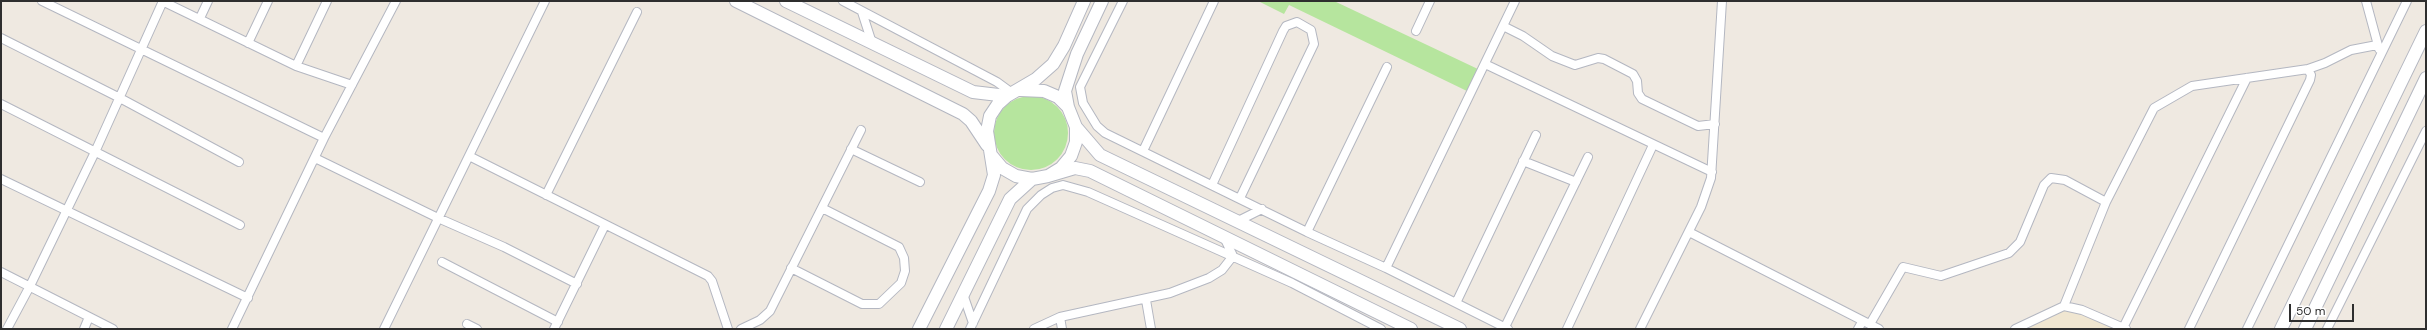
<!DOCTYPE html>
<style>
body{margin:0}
#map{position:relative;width:2427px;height:330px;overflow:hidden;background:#efe9e1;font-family:"DM Sans",sans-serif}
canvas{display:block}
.frame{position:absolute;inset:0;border:2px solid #2e2e2e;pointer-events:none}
.scale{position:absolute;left:2289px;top:304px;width:65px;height:18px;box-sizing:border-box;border:2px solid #2e2e2e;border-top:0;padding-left:5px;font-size:12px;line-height:14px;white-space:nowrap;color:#2e2e2e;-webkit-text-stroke:3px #fff;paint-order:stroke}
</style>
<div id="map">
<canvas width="2427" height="330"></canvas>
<div class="frame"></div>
<div class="scale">50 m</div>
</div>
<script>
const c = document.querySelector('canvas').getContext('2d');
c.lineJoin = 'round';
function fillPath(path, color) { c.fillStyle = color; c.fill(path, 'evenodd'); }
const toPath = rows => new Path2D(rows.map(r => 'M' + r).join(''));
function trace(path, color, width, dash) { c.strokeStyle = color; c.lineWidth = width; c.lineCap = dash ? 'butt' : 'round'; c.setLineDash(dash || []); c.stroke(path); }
fillPath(toPath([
 [2063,309,2075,311,2117,329,2021,329]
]), '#f0e6d1');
fillPath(toPath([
 [1258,1,1334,1,1480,70,1469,92,1289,5,1284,14],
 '994 133a37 37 0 1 1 74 0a37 37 0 1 1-74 0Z'
]), '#b6e59e');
const street = toPath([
 [42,1,324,138],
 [162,1,296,66,352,85],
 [843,1,997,82,1012,93],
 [1123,1,1080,87,1083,103,1097,126,1105,133,1307,232,1386,268,1508,329],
 [2366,1,2379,49],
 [862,12,872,43],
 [200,18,208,1],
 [1503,26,1523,36,1552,56,1575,65,1598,58,1604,59,1633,74,1637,81,1638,93,1642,99,1698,126,1715,124],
 [1416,31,1430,1],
 [1,38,118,97,239,162],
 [248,43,268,1],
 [1485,64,1712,172],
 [296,66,327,1],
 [2308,69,2325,63,2351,50,2377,45],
 [1,104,240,225],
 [851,149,920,182],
 [1143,151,1214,1],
 [469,156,708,276,712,281,728,329],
 [315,158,438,218,504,247,577,284],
 [1523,161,1576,182],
 [1,179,248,298],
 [1212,185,1283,31,1286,26,1297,22,1311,30,1314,44,1240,198],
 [546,195,637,12],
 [1238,221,1262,209],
 [1307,232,1387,67],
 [1689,232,1879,329],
 [442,262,558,322],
 [791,268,862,304,879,304,901,283,905,271,904,258,899,247,822,208],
 [1386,268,1515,1],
 [1,272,113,329],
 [963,294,973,323],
 [1146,300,1151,329],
 [1456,303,1536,135],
 [2064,306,2106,202,2154,108,2192,86,2308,69,2311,75,2310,80,2189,329],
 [1060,317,1062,329],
 [467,324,477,329],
 [1870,324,1903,267,1941,276,2009,253,2020,242,2044,185,2051,178,2065,180,2106,202],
 [1505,327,1588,157],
 [2123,328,2247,78],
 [7,329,30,286,95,152,163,1],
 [84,329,89,317],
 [232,329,324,138,396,1],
 [384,329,545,1],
 [554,329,605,225],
 [741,329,760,320,770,311,861,130],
 [970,329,1027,209,1041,195,1052,188,1063,185,1088,192,1292,283,1381,329],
 [1034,329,1060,317,1170,293,1209,278,1222,270,1233,256,1224,237],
 [1567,329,1653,145],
 [1640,329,1701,207,1711,178,1722,1],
 [1858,329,1862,322],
 [2015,329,2064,306,2082,310,2126,329],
 [2247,329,2407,1],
 [2327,329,2426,131]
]);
const secondary = toPath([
 [736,1,963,114,971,121,987,145],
 [786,1,973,92,1007,96],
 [1020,90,1044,91,1058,97,1068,107],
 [1076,127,1100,155,1460,329],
 [991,155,1002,168,1016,176,1032,179,1048,176,1061,168,1071,156,1076,142,1076,127,1068,107,1065,91,1077,54,1102,1],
 [1048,176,1075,168,1090,171,1411,329],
 [919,329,989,191,994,175,987,131,990,116,998,104,1007,96,1036,79,1053,64,1064,46,1084,1],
 [946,329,1010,199,1032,179],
 [2281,329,2426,31],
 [2305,329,2426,78]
]);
trace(street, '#b4b7c1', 10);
trace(secondary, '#b4b7c1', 14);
trace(street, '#fff', 8);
trace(secondary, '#fff', 12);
</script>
